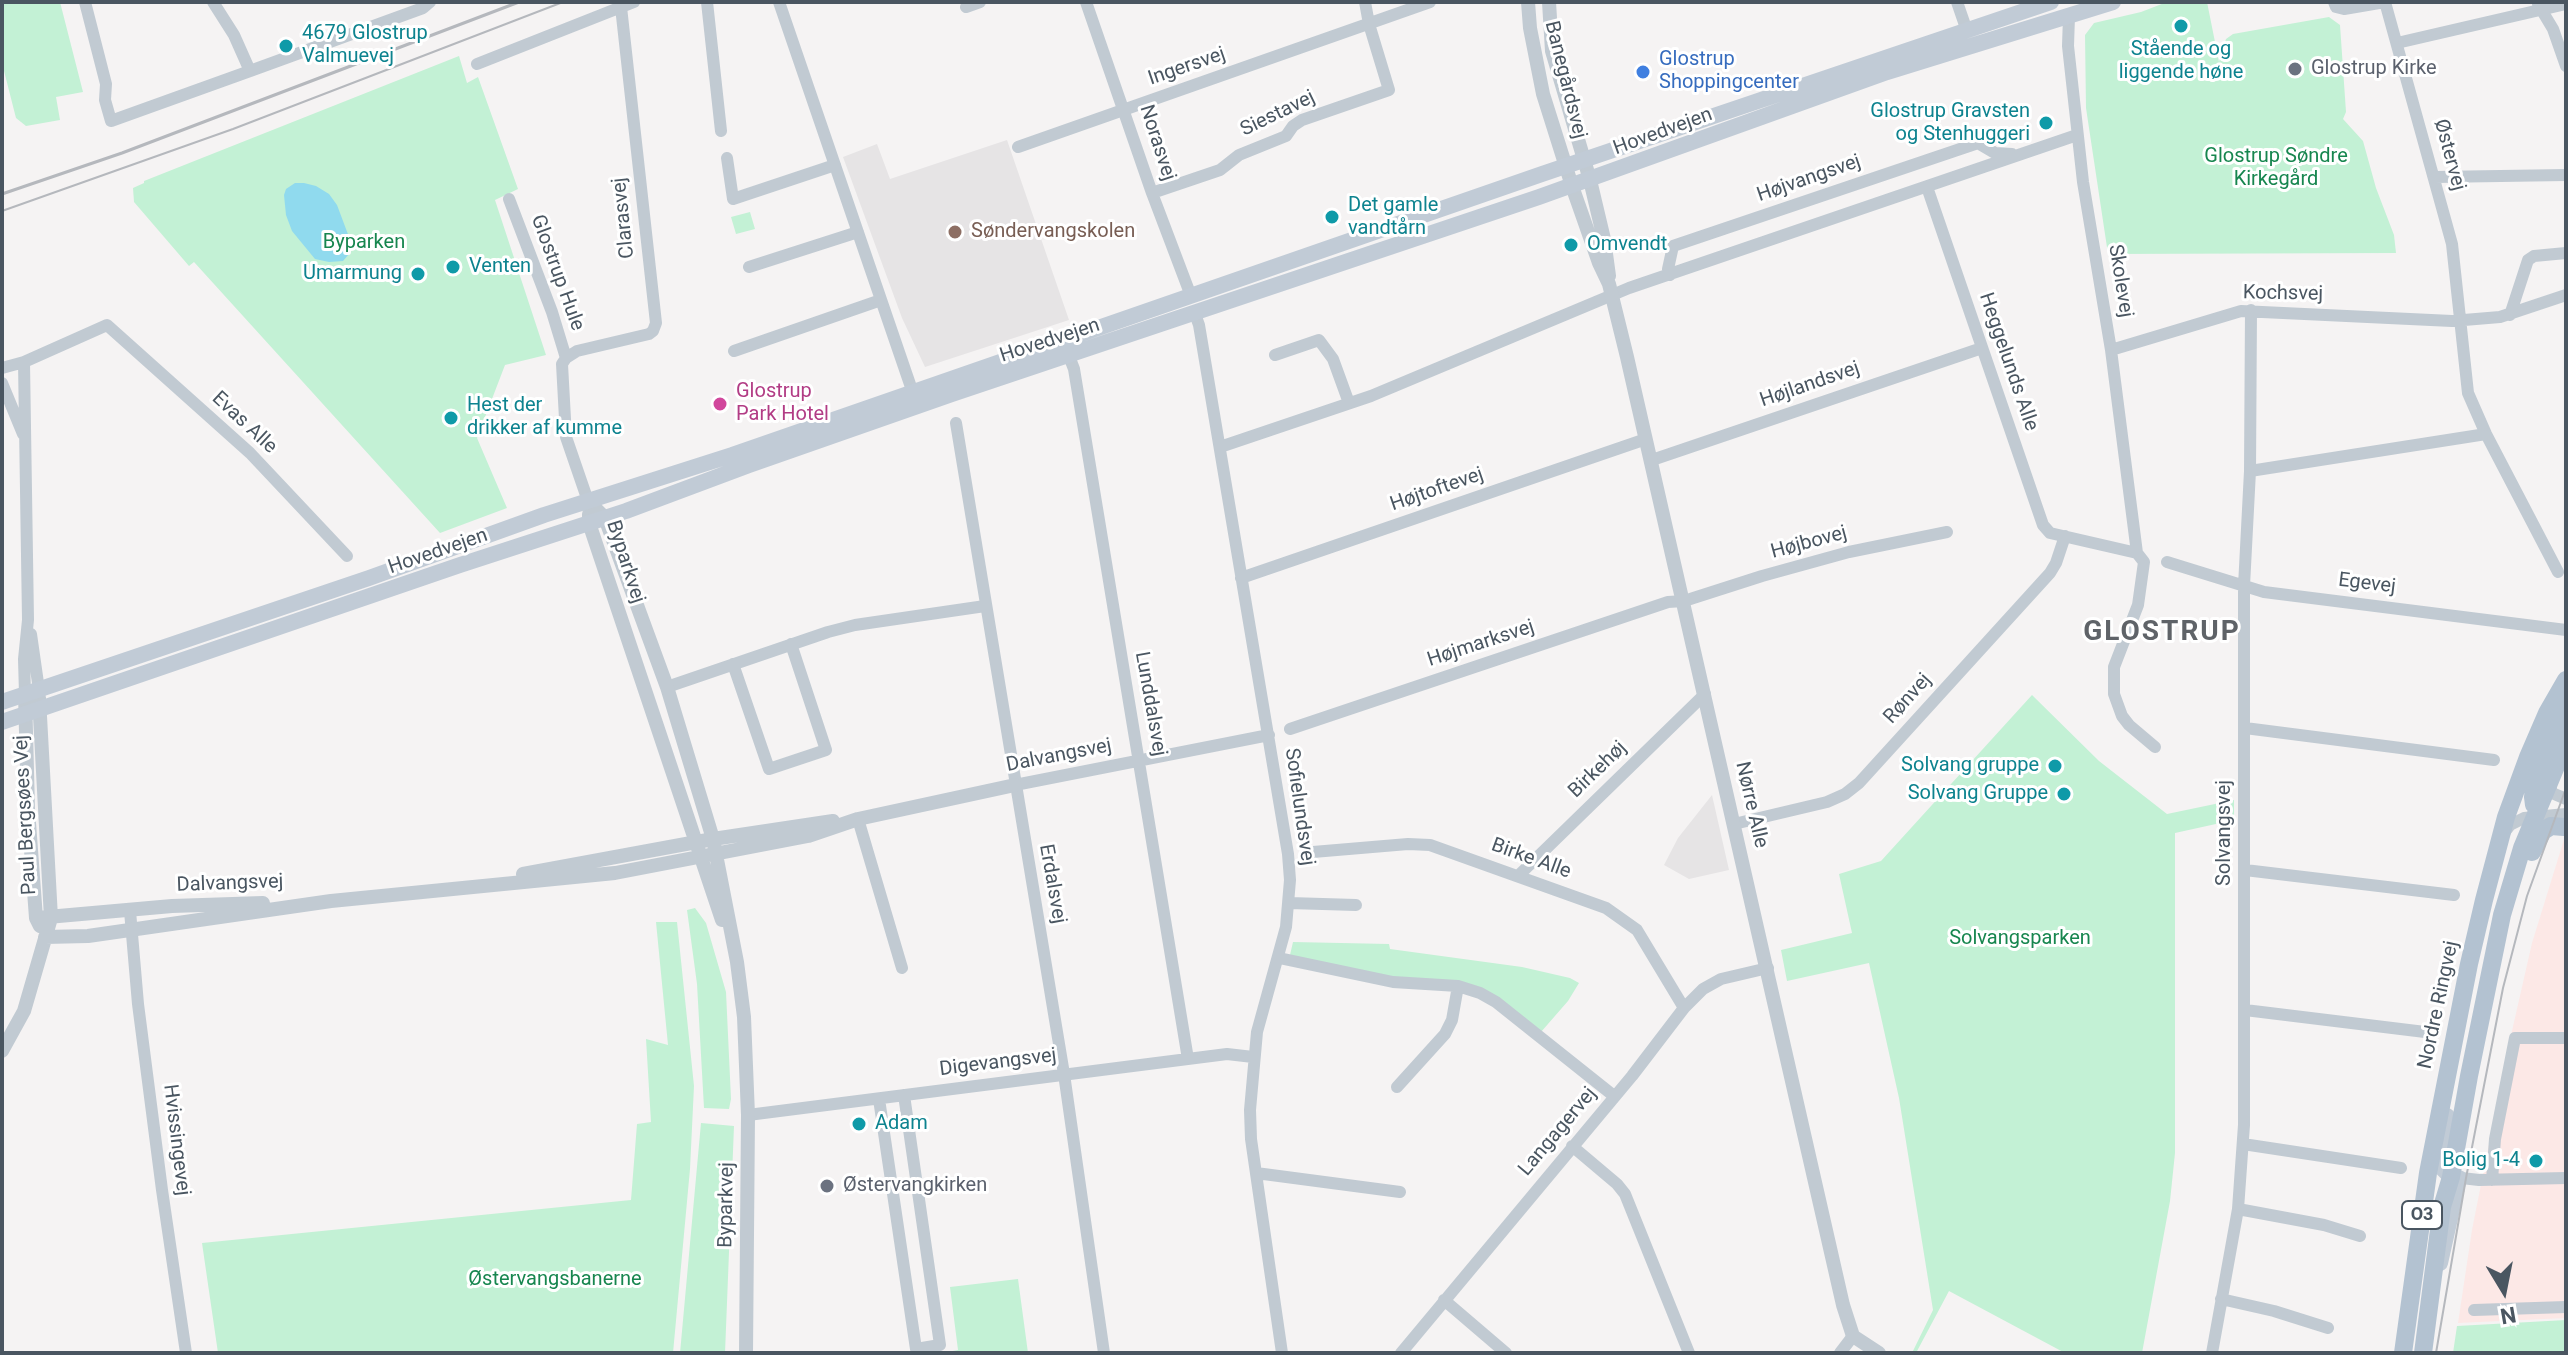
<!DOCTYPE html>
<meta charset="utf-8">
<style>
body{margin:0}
#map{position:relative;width:2568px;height:1355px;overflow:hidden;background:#f5f3f3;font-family:Roboto,sans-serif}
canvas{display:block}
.frame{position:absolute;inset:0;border:4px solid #4a5661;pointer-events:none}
.north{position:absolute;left:2464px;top:1251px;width:80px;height:80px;-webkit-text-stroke:6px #fff;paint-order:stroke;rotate:170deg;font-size:22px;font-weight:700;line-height:32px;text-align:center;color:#4a5661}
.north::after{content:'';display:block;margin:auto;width:28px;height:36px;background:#4a5661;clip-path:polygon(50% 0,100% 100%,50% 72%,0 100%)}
</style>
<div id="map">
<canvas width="2568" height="1355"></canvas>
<div class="frame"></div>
<div class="north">N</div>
</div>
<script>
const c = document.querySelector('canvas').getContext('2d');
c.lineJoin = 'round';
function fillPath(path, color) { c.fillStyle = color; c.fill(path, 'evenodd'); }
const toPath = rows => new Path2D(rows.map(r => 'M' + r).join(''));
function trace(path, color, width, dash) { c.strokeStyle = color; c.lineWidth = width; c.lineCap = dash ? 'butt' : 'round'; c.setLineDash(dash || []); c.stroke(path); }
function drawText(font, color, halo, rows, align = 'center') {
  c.font = font + ' Roboto,sans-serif'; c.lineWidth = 6; c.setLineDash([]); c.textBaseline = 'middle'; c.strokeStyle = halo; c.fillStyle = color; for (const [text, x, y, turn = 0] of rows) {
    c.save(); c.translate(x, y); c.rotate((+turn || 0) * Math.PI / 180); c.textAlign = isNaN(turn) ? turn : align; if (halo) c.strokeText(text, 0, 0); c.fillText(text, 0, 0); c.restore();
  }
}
fillPath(toPath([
 [1007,140,1069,320,925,367,902,318,843,157,877,144,890,179],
 [1712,795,1729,870,1689,879,1664,865,1678,838]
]), '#e6e4e5');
fillPath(toPath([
 [2566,833,2566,1318,2458,1323,2472,1230,2507,1053,2532,943]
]), '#fce8e6');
fillPath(toPath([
 [2,2,60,2,83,92,56,97,60,120,26,126,16,118,2,63],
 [2167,2,2207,2,2219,62,2226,39,2233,34,2329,17,2340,25,2346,112,2343,119,2363,141,2376,188,2394,235,2396,253,2108,254,2086,108,2085,35,2094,23,2141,12],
 [459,56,467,83,478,77,518,189,495,200,546,355,505,365,477,438,507,508,440,533,194,262,189,266,134,202,133,188,144,183,144,181],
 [750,212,755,229,736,234,731,217],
 [2032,695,2099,761,2167,814,2234,800,2234,820,2175,833,2175,1153,2170,1201,2142,1353,2065,1353,1949,1291,1916,1353,1912,1353,1933,1310,1899,1098,1869,963,1787,981,1781,950,1852,933,1839,874,1881,861],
 [695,908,706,923,726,992,731,1099,729,1109,704,1108,697,984,687,910],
 [656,922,677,922,694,1086,690,1169,673,1353,218,1353,202,1243,631,1200,637,1124,651,1122,646,1039,668,1045],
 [1293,942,1389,944,1390,949,1522,967,1570,978,1579,983,1568,1001,1541,1032,1498,998,1395,978,1290,955],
 [701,1123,734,1126,725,1353,680,1353],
 [1018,1279,1028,1353,942,1353,958,1350,950,1287],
 [2566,1320,2566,1353,2453,1353,2457,1326]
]), '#c3f1d5');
fillPath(toPath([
 [295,183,304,183,316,186,329,194,337,205,349,237,349,254,343,261,329,262,315,259,292,231,286,215,284,195,286,189]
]), '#90daee');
trace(toPath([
 [85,2,106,84,105,100,111,121,250,71,234,35,213,2],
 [707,2,721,131],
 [779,2,913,393],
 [1086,2,1152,193,1191,296],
 [1957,2,1967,31],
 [2334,2,2336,7,2344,9,2385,2],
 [2385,2,2452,244,2468,393,2486,434,2558,572],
 [2538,4,2553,29,2566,66],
 [966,7,980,2],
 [2069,16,2068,46,2083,182,2111,350,2137,553,2144,562,2138,605,2114,667,2114,694,2122,716,2129,725,2155,747],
 [2397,43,2566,4],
 [477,64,634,2],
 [250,71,423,8,430,2],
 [1018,147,1430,2],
 [727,158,733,199,835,165],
 [2435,177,2566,175],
 [1927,187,2043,525,2050,533,2137,553],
 [1152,193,1220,170,1239,155,1286,136,1293,126,1302,120,1389,90,1369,24,1365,2],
 [509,199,552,312,566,358],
 [749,267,858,232],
 [1670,275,1668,269,1673,246,1978,143,1995,153,2012,154],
 [1195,314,1199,325,1288,854,1290,880,1286,927,1257,1032,1250,1110,1251,1139,1282,1353],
 [2510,315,2528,260,2534,256,2566,253],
 [2111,350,2241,311,2452,321,2500,317,2566,295],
 [734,351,881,300],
 [1275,355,1319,340,1333,359,1349,403],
 [1069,356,1074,369,1188,1059],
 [24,362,28,620,24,659,25,694],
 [2,368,24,362,107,325,250,453,347,556],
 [2,383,23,434],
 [956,423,1064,1074,1104,1353],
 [1220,447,1371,396,1629,288,2077,135],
 [1652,460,1982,348],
 [2250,471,2486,434],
 [588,501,566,437,562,364,566,358,577,351,649,334,653,331,656,323,621,7],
 [2167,562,2264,592,2566,630],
 [1241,578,1646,439],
 [31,634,39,690],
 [733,664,769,769,826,750,791,644],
 [667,687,828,632,855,625,985,606],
 [2245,728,2494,760],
 [1290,729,1668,602,1684,601,1762,576,1849,552,1947,532],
 [2549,781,2552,793,2566,799],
 [1015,785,1269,735],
 [858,819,902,968],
 [1734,824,1827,802,1845,794,1859,783,2050,573,2056,563,2065,536],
 [2503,834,2510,825,2524,818,2566,814],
 [1313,852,1408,844,1430,845,1606,908,1637,930,1684,1008],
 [2245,870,2454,895],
 [1518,876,1705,694],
 [1289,903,1356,905],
 [130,911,138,1004,162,1190,186,1353],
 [1279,958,1393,982,1458,986,1480,993,1496,1002,1614,1096],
 [2245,1010,2425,1032],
 [1397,1087,1445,1034,1452,1020,1458,986],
 [879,1099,916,1349,940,1345,904,1095],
 [748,1115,1227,1054,1253,1057],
 [2243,1144,2401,1168],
 [1572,1146,1617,1184,1625,1194,1689,1353],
 [1256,1173,1400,1192],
 [2453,1177,2479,1180,2566,1178],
 [2492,1180,2495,1139,2515,1038,2566,1038],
 [2238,1209,2324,1225,2360,1236],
 [2221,1299,2274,1311,2328,1328],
 [1444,1300,1506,1353],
 [2474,1310,2566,1307],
 [1401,1353,1632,1076,1684,1008,1703,989,1721,979,1768,968],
 [1840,1353,1853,1336],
 [2212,1353,2238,1209,2244,1125,2244,586,2250,471,2251,310]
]), '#c1cad2', 12);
trace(toPath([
 [1528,2,1530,28,1543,94,1572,186,1599,263,1609,284,1627,357,1843,1305,1853,1336,1879,1353],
 [1549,2,1552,51,1590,180,1604,239,1609,276],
 [588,501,605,518,667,687,713,839,737,962,744,1017,748,1115,746,1353],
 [589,514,589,523,722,920],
 [25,694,28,809,36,918,40,926],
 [523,874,713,839,833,821],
 [36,918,172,906,263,903],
 [45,937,88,936,331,901,615,873,808,836,858,819,1015,785],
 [2,1051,24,1011,51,918,39,698]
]), '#c1cad2', 14);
trace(toPath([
 [2,702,369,578,544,515,732,455,1542,174,2051,2],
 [2,722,460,565,626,511,749,465,952,394,1539,197,1887,72,2113,2],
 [2447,1116,2441,1167,2451,1177],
 [2440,1263,2459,1178]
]), '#c1cbd6', 16);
trace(toPath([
 [2534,805,2533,797,2535,780,2566,706],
 [2532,852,2543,831,2551,826,2564,827],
 [2403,1353,2428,1173,2469,964,2484,900,2506,817,2528,757,2547,713,2566,680],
 [2423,1353,2442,1207,2451,1177,2469,1076,2502,915,2522,848,2566,742]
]), '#b3c2d1', 18);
trace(toPath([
 [2,211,233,129,563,2],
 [2436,1353,2466,1178,2503,988,2527,896,2566,788]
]), '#b5b8bd', 2);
trace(toPath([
 [2,194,122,153,519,2]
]), '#b5b8bd', 3);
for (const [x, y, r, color] of [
 [2181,26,8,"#0f9aa8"],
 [286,46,8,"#0f9aa8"],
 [2295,69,8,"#6b7280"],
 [1643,72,8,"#3f7fe0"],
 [2046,123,8,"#0f9aa8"],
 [1332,217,8,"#0f9aa8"],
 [955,232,8,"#8d6e63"],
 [1571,245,8,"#0f9aa8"],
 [453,267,8,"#0f9aa8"],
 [418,274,8,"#0f9aa8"],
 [720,404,8,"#d1479c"],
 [451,418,8,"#0f9aa8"],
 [2055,766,8,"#0f9aa8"],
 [2064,794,8,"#0f9aa8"],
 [859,1124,8,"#0f9aa8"],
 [2536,1161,8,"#0f9aa8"],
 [827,1186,8,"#6b7280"]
]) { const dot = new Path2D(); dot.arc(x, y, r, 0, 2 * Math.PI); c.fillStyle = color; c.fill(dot); trace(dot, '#fff', 3); }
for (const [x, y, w] of [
 [2422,1215,40]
]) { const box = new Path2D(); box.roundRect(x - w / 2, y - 14, w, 28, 6); c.fillStyle = '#fff'; c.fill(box); trace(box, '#4a5661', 2); }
drawText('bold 18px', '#4a5661', null, [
 ["O3",2422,1215]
]);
drawText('20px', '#0d838f', '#fff', [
 ["4679 Glostrup",302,34],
 ["Valmuevej",302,57],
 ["Stående og",2181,50,"center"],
 ["liggende høne",2181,73,"center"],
 ["Glostrup Gravsten",2030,112,"right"],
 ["og Stenhuggeri",2030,135,"right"],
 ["Det gamle",1348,206],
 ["vandtårn",1348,229],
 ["Omvendt",1587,245],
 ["Venten",469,267],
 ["Umarmung",402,274,"right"],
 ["Hest der",467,406],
 ["drikker af kumme",467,429],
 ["Solvang gruppe",2039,766,"right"],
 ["Solvang Gruppe",2048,794,"right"],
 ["Adam",875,1124],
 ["Bolig 1-4",2520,1161,"right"]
], 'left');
drawText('20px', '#366cbe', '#fff', [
 ["Glostrup",1659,60],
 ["Shoppingcenter",1659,83]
], 'left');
drawText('20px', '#4a5661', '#fff', [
 ["Ingersvej",1187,67,-19],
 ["Banegårdsvej",1565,80,76],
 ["Siestavej",1278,114,-26],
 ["Hovedvejen",1663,132,-20],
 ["Norasvej",1157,143,72],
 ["Østervej",2449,155,75],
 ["Højvangsvej",1809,179,-19],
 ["Clarasvej",624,218,-96],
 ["Glostrup Hule",557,273,70],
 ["Skolevej",2120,281,81],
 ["Kochsvej",2283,294,1],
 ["Hovedvejen",1050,341,-18],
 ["Heggelunds Alle",2008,362,71],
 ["Højlandsvej",1810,385,-19],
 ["Evas Alle",244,423,43],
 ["Højtoftevej",1437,490,-19],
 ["Højbovej",1809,543,-15],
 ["Hovedvejen",438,552,-19],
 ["Byparkvej",625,562,72],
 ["Egevej",2367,584,7],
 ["Højmarksvej",1481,644,-18],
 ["Rønvej",1908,699,-48],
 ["Lunddalsvej",1150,704,80],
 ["Dalvangsvej",1059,756,-11],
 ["Birkehøj",1598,770,-44],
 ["Nørre Alle",1751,805,77],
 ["Sofielundsvej",1299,807,82],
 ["Paul Bergsøes Vej",26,815,-93],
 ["Solvangsvej",2225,833,-90],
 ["Birke Alle",1531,859,20],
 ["Dalvangsvej",230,884,-2],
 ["Erdalsvej",1052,884,80],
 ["Nordre Ringvej",2439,1005,-78],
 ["Digevangsvej",998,1063,-7],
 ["Langagervej",1558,1132,-50],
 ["Hvissingevej",176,1140,83],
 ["Byparkvej",727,1205,-89]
]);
drawText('20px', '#5b616d', '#fff', [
 ["Glostrup Kirke",2311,69],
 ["Østervangkirken",843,1186]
], 'left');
drawText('20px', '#17864f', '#fff', [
 ["Glostrup Søndre",2276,157],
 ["Kirkegård",2276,180],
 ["Byparken",364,243],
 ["Solvangsparken",2020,939],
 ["Østervangsbanerne",555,1280]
]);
drawText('20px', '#785e54', '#fff', [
 ["Søndervangskolen",971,232]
], 'left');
drawText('20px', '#b23c85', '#fff', [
 ["Glostrup",736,392],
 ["Park Hotel",736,415]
], 'left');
c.letterSpacing = '2px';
drawText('bold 28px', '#5f6368', '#fff', [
 ["GLOSTRUP",2162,633]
]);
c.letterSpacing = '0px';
</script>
